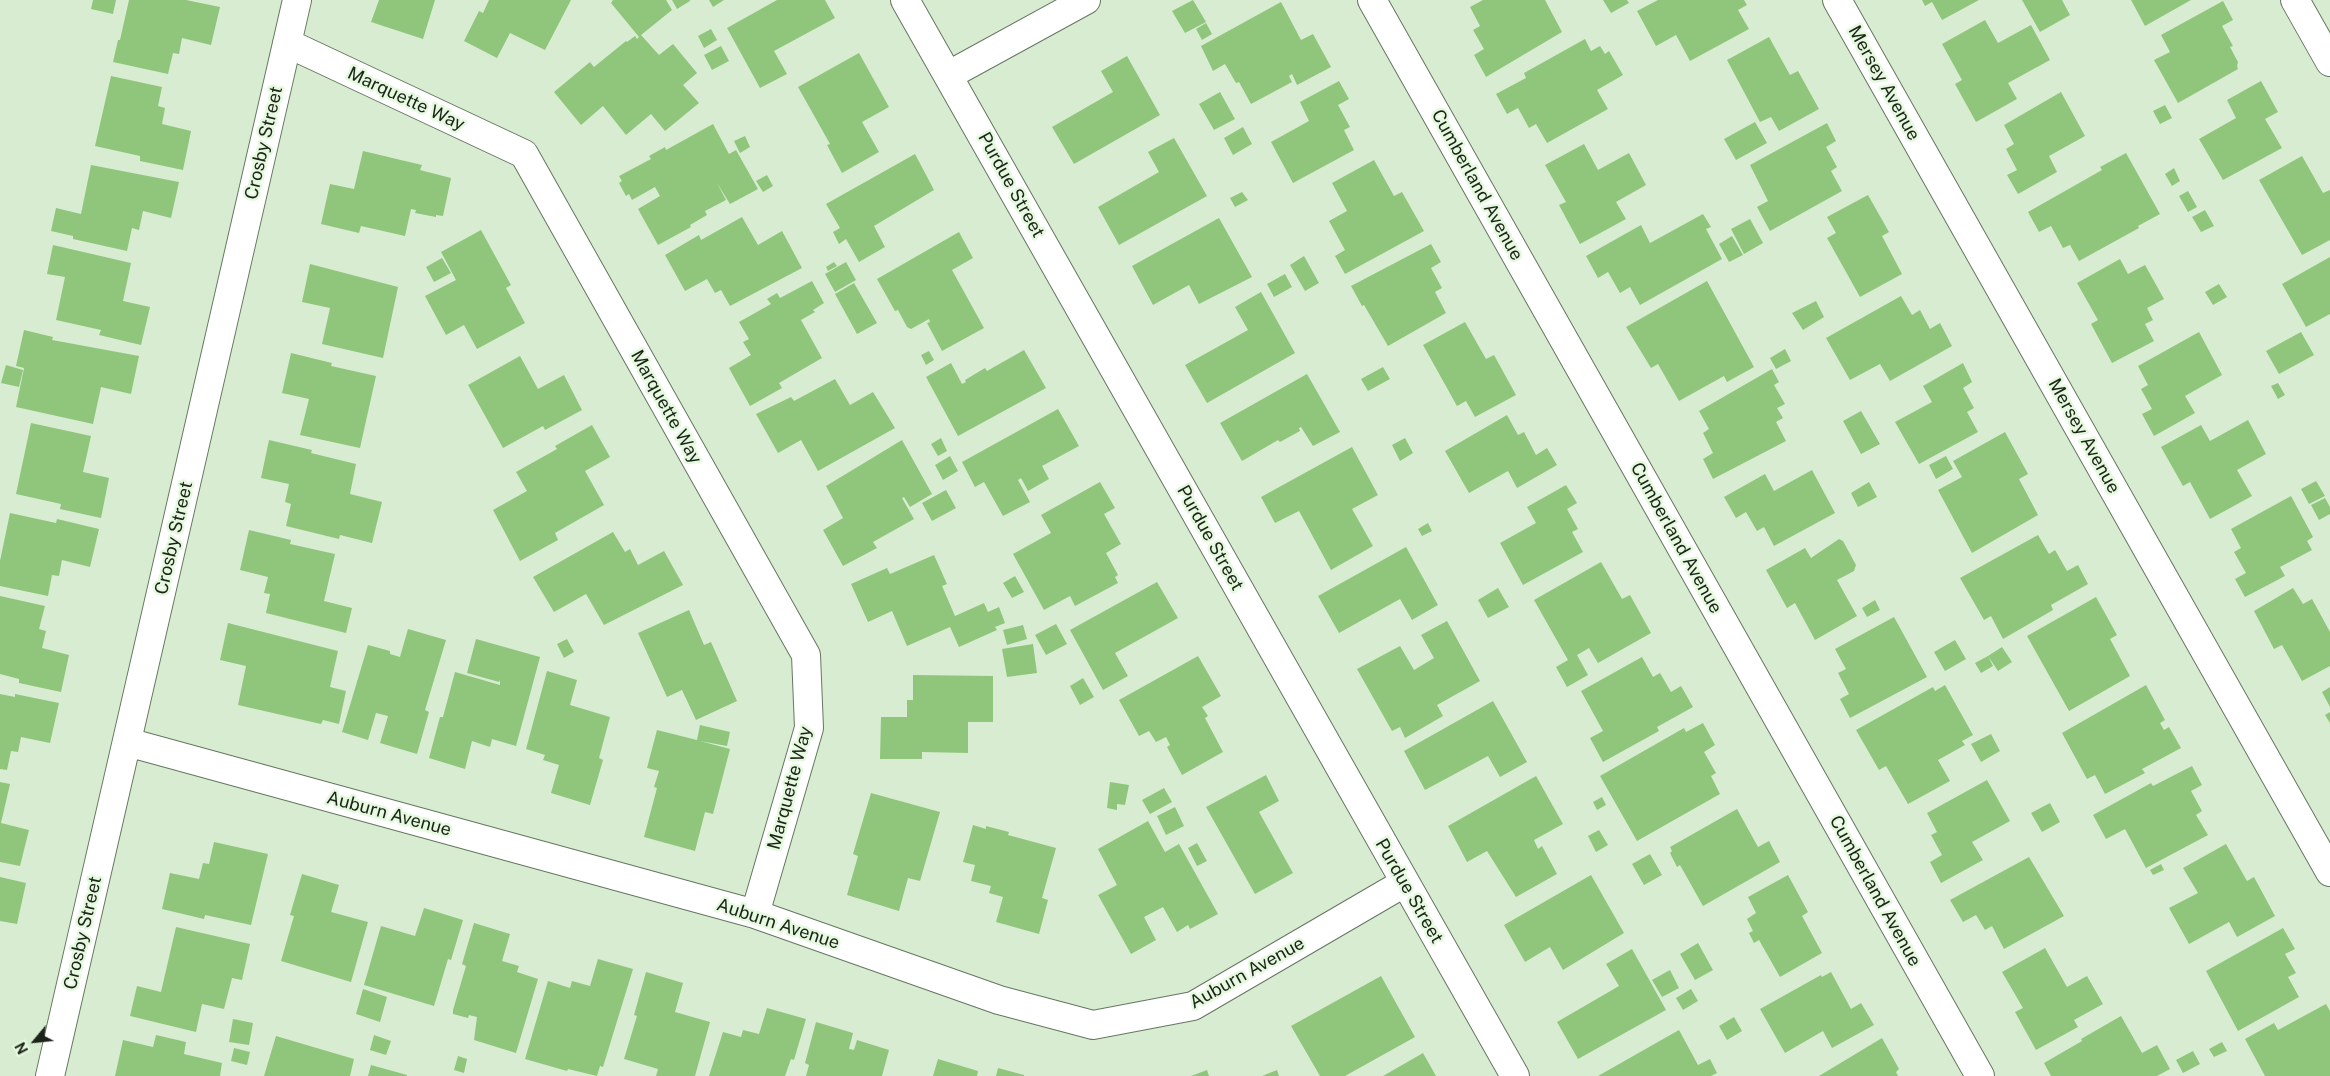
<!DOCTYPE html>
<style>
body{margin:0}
#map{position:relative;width:2330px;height:1076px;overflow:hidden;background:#d8ecd2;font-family:"Public Sans",sans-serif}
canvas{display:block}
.north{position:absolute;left:10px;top:1016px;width:50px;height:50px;-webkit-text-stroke:4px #e5f9df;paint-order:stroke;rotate:242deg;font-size:14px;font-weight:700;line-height:20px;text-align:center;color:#1c2319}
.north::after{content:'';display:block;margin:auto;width:18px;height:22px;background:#1c2319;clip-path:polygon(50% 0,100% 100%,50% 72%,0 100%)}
</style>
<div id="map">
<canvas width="2330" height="1076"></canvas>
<div class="north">N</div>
</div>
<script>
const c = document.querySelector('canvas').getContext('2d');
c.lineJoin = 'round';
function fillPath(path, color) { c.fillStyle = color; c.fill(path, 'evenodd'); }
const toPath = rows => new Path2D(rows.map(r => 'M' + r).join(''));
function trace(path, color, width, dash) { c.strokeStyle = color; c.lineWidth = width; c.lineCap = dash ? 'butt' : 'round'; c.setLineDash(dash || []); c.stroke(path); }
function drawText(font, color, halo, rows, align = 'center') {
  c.font = font + ' "Public Sans",sans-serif'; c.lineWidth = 5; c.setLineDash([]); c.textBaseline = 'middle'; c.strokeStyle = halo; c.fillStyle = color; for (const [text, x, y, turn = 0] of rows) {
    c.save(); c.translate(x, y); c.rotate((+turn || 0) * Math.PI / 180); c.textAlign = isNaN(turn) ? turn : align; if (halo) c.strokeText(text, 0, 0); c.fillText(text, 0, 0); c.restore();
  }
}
fillPath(toPath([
 [93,0,116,0,113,14,91,9],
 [129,0,186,0,220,7,211,45,182,38,179,54,173,53,168,74,113,62,118,40,120,40],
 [379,0,435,0,423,39,371,22],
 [489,0,571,0,545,50,510,33,497,58,464,41,479,11,483,13],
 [613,0,666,0,672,10,641,35,659,55,673,44,697,73,683,85,699,103,665,131,651,114,626,135,603,106,581,125,554,92,590,62,594,67,626,41,627,42,635,36,637,39,639,37,611,3],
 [672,0,690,0,690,1,677,9],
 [709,0,724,0,713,7],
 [777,0,825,0,835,18,774,51,787,74,760,88,727,28],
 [1193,0,1206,22,1185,33,1172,11],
 [1483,0,1545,0,1562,32,1486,77,1474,55,1484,49,1473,30,1480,26,1470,7],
 [1603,0,1627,0,1629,3,1611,13],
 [1658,0,1744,0,1747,5,1738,10,1749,29,1690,61,1676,35,1656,46,1637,11],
 [1922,0,1979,0,1942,20,1932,2,1925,6],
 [2022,0,2062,0,2070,15,2040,32],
 [2131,0,2191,0,2145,26],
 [2223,1,2233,20,2222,26,2233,46,2230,47,2238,62,2237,66,2238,69,2178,103,2154,60,2170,52,2161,35],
 [1281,2,1301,40,1313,34,1331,67,1297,85,1292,74,1289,76,1292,82,1251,104,1239,82,1236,83,1225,64,1213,71,1201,46],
 [1985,20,1998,43,2031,25,2050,60,2008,83,2017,99,1976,122,1955,84,1962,80,1942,44],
 [1206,23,1212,34,1202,40,1196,29],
 [711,29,717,40,704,48,698,36],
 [1769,37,1790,75,1798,71,1819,109,1779,131,1771,117,1760,122,1727,60],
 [1585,39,1591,51,1600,46,1605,54,1609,51,1623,75,1597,90,1608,109,1547,143,1536,124,1529,128,1518,108,1507,114,1496,94,1526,78,1524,73],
 [721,46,729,61,712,70,704,55],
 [859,53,889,107,862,122,879,152,842,173,827,145,830,144,798,87],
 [1127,56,1160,115,1074,164,1052,127,1113,92,1101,71],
 [111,76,162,87,158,106,165,108,162,124,191,131,183,170,140,161,140,156,95,146],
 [1339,81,1349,99,1338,105,1350,127,1344,130,1354,150,1293,183,1271,142,1309,121,1300,102],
 [2261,81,2278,112,2265,119,2282,148,2223,180,2199,139,2236,118,2227,100],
 [1220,92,1235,119,1214,130,1199,104],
 [2061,92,2085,136,2049,156,2057,172,2018,194,2007,175,2017,170,2006,149,2014,144,2004,125],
 [2165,105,2172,118,2160,124,2153,111],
 [1755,122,1767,143,1736,160,1724,139],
 [1827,123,1836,141,1826,147,1837,167,1831,171,1842,191,1770,231,1757,207,1768,201,1750,165],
 [713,124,729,154,736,150,758,189,730,204,717,183,726,200,705,211,707,215,690,225,691,227,658,245,638,209,660,196,655,187,632,200,629,194,626,196,619,183,622,181,619,176,651,159,649,156,665,147,666,150],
 [1243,127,1252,144,1233,155,1224,138],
 [745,136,750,147,740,153,734,141],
 [1174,138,1207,196,1119,245,1098,207,1159,172,1148,152],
 [1584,144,1598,170,1629,153,1646,185,1616,202,1626,219,1580,244,1559,205,1566,202,1545,165],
 [363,151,422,165,420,170,451,178,443,216,436,215,436,217,415,213,416,210,411,209,405,236,361,226,359,233,321,224,330,184,354,189],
 [2126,153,2160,214,2138,226,2139,228,2079,261,2070,245,2063,248,2051,226,2039,232,2028,212,2102,170,2100,167],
 [915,154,934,190,874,226,885,247,859,262,846,239,839,244,833,232,840,228,826,204],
 [2302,156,2323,193,2330,190,2330,240,2302,255,2259,180],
 [1374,160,1394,196,1402,192,1424,231,1345,274,1335,256,1345,250,1329,221,1347,211,1332,183],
 [91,165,179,182,171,218,143,211,139,230,132,228,127,251,73,239,73,236,51,231,56,208,81,214],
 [2174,168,2180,181,2172,186,2165,174],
 [767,175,773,186,763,192,756,181],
 [2188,191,2197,207,2188,212,2179,196],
 [1242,192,1248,200,1235,207,1230,198],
 [1868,195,1889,232,1882,236,1902,274,1860,297,1827,238,1836,233,1827,217],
 [2205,210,2214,226,2201,232,2192,217],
 [1703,214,1711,227,1706,229,1722,259,1640,305,1630,287,1620,293,1608,272,1598,278,1586,256,1641,225,1650,243],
 [742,217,758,245,782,231,802,268,730,306,721,290,715,293,707,279,685,291,665,255,699,235,701,240],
 [1219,218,1252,277,1199,304,1189,285,1153,305,1132,266],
 [1750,219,1763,243,1744,254,1731,229],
 [481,230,511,285,506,288,525,323,477,349,464,325,446,335,425,296,456,280,441,252],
 [959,232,973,258,952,270,984,328,942,351,927,323,930,322,929,319,911,329,907,327,898,310,895,311,877,279],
 [1732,236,1743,255,1729,262,1719,244],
 [1431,244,1441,262,1431,268,1442,288,1435,292,1446,313,1388,346,1364,305,1362,306,1351,286],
 [53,245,131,263,123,301,150,307,141,345,99,335,101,330,56,320,65,277,47,274],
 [1304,256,1319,283,1305,291,1290,265],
 [2330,257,2330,314,2306,327,2282,284],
 [442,258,451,273,434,282,426,267],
 [2120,259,2128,274,2145,265,2164,299,2147,308,2153,320,2145,324,2154,341,2112,363,2091,324,2098,320,2077,283],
 [834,262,837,266,828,271,826,267],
 [846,262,856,280,835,292,825,274],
 [310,264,398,287,383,358,322,344,330,308,302,302],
 [1285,274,1292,287,1274,297,1267,284],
 [812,281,824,303,813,310,815,312,801,320,822,358,779,383,782,388,750,406,729,368,751,355,743,342,749,339,739,322,771,304,767,299,777,293,780,298],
 [1707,281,1754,367,1727,382,1724,376,1679,401,1658,364,1651,368,1626,327],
 [854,283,877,323,857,334,835,294],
 [2219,284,2227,297,2213,305,2205,292],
 [1261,292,1295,353,1207,403,1185,365,1248,330,1235,307],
 [1901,296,1912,315,1920,310,1930,329,1940,323,1952,346,1890,381,1880,364,1850,380,1826,338],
 [1816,301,1824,317,1803,330,1792,313],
 [1465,322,1486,359,1494,355,1516,395,1475,417,1466,401,1457,406,1423,345],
 [24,330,53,337,52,340,139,356,131,394,101,387,93,424,16,407,24,368,16,366],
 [2199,332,2222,375,2185,396,2195,413,2154,436,2142,414,2152,409,2141,389,2148,385,2138,366],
 [2301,332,2314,355,2279,374,2266,351],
 [1785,349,1791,361,1776,369,1770,358],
 [1024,350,1046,388,958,436,926,377,951,363,962,384,966,382,965,380,985,368,987,371],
 [929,351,934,360,926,365,921,355],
 [291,353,332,363,331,366,376,376,360,448,300,435,309,399,282,393],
 [520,356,538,389,564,375,582,410,545,430,543,426,503,448,468,385],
 [1963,363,1972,382,1963,388,1974,408,1967,412,1978,432,1919,464,1895,422,1932,402,1923,386],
 [6,365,23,370,19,387,1,383],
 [1383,367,1390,379,1368,391,1361,379],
 [1772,369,1779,382,1774,385,1785,404,1777,408,1783,418,1776,422,1786,441,1713,479,1703,459,1713,453,1703,433,1709,429,1699,411],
 [1307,374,1340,432,1313,446,1301,427,1299,428,1300,431,1280,442,1278,440,1242,461,1220,423],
 [835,379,850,405,873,392,895,428,818,471,801,440,778,453,756,414,791,397,794,401],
 [2278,383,2285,395,2278,399,2271,386],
 [1058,409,1079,446,1042,466,1049,479,1028,491,1021,478,1018,480,1030,502,1003,516,984,482,975,487,962,462],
 [1861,411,1880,444,1861,454,1843,421],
 [1507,415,1518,435,1524,432,1536,455,1547,448,1557,465,1517,488,1508,471,1469,493,1445,451],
 [2248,420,2266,454,2237,470,2252,496,2210,519,2190,482,2183,486,2161,447,2201,425,2210,441],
 [31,423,91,436,83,472,109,478,101,518,60,509,61,504,16,494],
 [592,425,610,457,585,471,604,505,555,533,558,540,520,561,493,510,527,491,516,472,557,449,555,446],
 [2005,432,2028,474,2019,479,2038,515,1972,553,1938,490,1962,477,1953,461],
 [941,438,947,451,938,456,931,444],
 [1405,438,1413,453,1400,461,1392,445],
 [269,440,312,450,311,453,356,464,350,494,382,502,372,543,340,535,339,539,286,526,291,504,285,502,289,484,261,478],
 [902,440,932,494,910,507,904,497,902,498,914,519,873,542,877,548,843,566,823,530,843,518,826,486],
 [1352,447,1378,495,1352,509,1373,546,1331,570,1299,511,1275,523,1261,497],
 [950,456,958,471,943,480,935,465],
 [1946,456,1953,469,1936,479,1929,465],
 [1812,470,1835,513,1774,546,1764,527,1757,531,1746,512,1736,518,1724,497,1765,474,1774,491],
 [2316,481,2325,496,2309,504,2301,489],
 [1100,482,1115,508,1104,514,1121,544,1106,553,1118,575,1115,577,1118,583,1075,606,1070,596,1044,610,1013,554,1051,533,1041,515],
 [1869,482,1877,497,1858,507,1851,493],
 [1566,485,1577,503,1567,509,1578,529,1572,532,1583,552,1523,585,1500,543,1536,523,1527,507],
 [946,490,956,508,932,521,922,503],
 [2291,496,2313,537,2307,541,2312,550,2280,567,2285,576,2245,597,2235,579,2246,573,2234,552,2241,548,2231,529],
 [2325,498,2330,507,2330,514,2319,520,2311,505],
 [10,513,56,523,57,519,99,529,90,567,62,560,59,576,52,575,48,596,0,586,0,561],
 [1428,523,1432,531,1422,536,1418,529],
 [249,530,291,540,290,544,335,554,324,601,352,608,346,633,266,613,270,594,264,593,268,577,240,570],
 [613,532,625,552,630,549,638,565,664,551,683,585,604,625,586,594,554,612,533,577],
 [2038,535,2049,554,2055,550,2067,571,2078,565,2088,584,2051,605,2053,610,2003,639,1991,616,1984,620,1960,578],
 [1839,539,1843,541,1856,565,1854,571,1837,580,1857,616,1815,640,1795,603,1787,608,1766,570,1805,548,1811,558],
 [1406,547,1438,605,1412,620,1400,599,1339,633,1318,596],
 [934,555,947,584,942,586,955,616,984,603,988,612,999,607,1005,623,995,627,997,630,959,647,950,627,907,646,892,611,868,622,851,584,887,568,890,574],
 [1601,562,1622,599,1630,595,1651,633,1598,663,1589,648,1577,655,1588,675,1567,687,1556,667,1568,660,1534,600],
 [1015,576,1024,592,1012,598,1003,583],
 [1157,582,1178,618,1115,653,1128,676,1103,690,1070,630],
 [1498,588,1509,607,1488,618,1478,600],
 [2293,588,2303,604,2312,599,2330,632,2330,666,2302,681,2282,645,2274,649,2254,611],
 [0,596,45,606,39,629,46,631,42,648,69,655,61,692,19,683,19,679,0,674],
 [2096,597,2117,635,2110,639,2130,676,2069,711,2027,636],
 [1875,600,1880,610,1867,617,1862,608],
 [689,610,704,645,711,642,737,701,696,720,682,690,667,697,638,633],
 [1894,617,1927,677,1850,718,1840,699,1849,694,1838,673,1846,669,1835,649],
 [1447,621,1480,681,1437,705,1443,716,1405,738,1400,727,1392,731,1357,669,1400,646,1414,670,1434,658,1421,635],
 [228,623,338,651,330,687,346,691,339,724,323,720,321,724,238,705,246,666,220,660],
 [1056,624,1067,644,1046,655,1035,635],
 [1023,625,1027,639,1007,645,1003,630],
 [408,629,446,640,425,710,429,712,417,754,380,743,388,716,376,713,368,740,342,732,368,645,390,651,390,654,400,657],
 [476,639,540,657,516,746,492,739,490,747,472,741,465,769,429,758,440,717,443,717,455,672,500,685,500,680,499,682,467,673],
 [567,639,574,652,564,658,557,644],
 [1955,640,1966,659,1945,671,1934,652],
 [1033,644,1037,673,1007,677,1002,649],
 [2002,647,2012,662,1998,671,1988,656],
 [1198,656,1221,696,1202,707,1208,716,1205,718,1223,752,1182,775,1167,747,1170,745,1166,737,1156,742,1149,731,1139,736,1119,700],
 [1988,656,1993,666,1981,673,1975,663],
 [1642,657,1653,677,1660,673,1671,692,1681,686,1693,707,1657,727,1659,731,1603,762,1590,738,1603,731,1581,691],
 [547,671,577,680,570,705,610,717,599,758,603,760,590,805,551,793,559,765,543,760,545,755,526,749],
 [913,675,993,676,993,722,968,722,968,753,922,752,922,759,880,759,881,717,907,717,907,700,913,700],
 [1083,678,1094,697,1080,705,1070,686],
 [1945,685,1973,735,1962,741,1965,745,1938,760,1950,781,1908,804,1886,766,1879,770,1856,730,1933,687,1935,691],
 [2146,685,2165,720,2160,723,2164,730,2169,727,2181,748,2142,769,2145,773,2105,794,2095,775,2087,779,2062,733],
 [2330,687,2330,707,2322,692],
 [0,694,15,697,15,694,59,703,50,743,21,737,18,752,11,751,7,770,0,769],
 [1493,701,1527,762,1500,777,1488,756,1425,790,1404,751],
 [2330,712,2330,723,2325,715],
 [1703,723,1715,745,1704,752,1716,773,1711,776,1720,794,1637,841,1600,776,1684,728,1686,732],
 [700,725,730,732,727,746,700,741,730,749,713,814,705,812,695,851,644,837,657,788,654,787,659,771,647,768,657,730,697,740],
 [1991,734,2000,751,1981,762,1971,744],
 [2192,766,2202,785,2191,791,2202,811,2196,815,2208,835,2146,868,2125,829,2106,839,2093,815,2151,783,2153,786],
 [1266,775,1279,801,1259,812,1293,873,1255,894,1206,807],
 [1536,776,1563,824,1534,840,1538,849,1542,846,1557,874,1516,897,1487,851,1467,862,1448,826],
 [1987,780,2010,821,1972,842,1983,860,1941,883,1930,862,1942,855,1931,835,1937,832,1927,813],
 [0,782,10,784,1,823,29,830,20,866,0,862],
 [1110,782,1129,785,1125,805,1117,804,1117,810,1107,808],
 [1164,788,1172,802,1150,814,1142,800],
 [871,793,940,812,920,881,908,878,899,911,847,895,858,856,853,854],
 [1602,797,1606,805,1597,810,1593,802],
 [2050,803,2060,822,2042,832,2031,813],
 [1175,807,1184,826,1166,835,1157,816],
 [1737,809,1758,847,1769,841,1780,862,1703,906,1680,865,1677,867,1670,853,1672,851,1670,847],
 [1148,821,1165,852,1179,844,1218,914,1190,929,1188,925,1177,932,1163,907,1144,917,1156,940,1131,954,1098,895,1117,885,1098,849],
 [973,825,986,829,986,826,1009,832,1008,835,1056,848,1042,898,1048,900,1039,934,996,922,1003,897,989,893,991,886,971,881,975,865,963,862],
 [1599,830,1608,845,1596,852,1588,836],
 [214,842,268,854,251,925,205,915,204,919,162,909,170,873,199,879,203,863,209,864],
 [1197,843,1207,861,1197,866,1188,848],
 [2226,844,2247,881,2254,877,2275,916,2237,937,2229,922,2189,944,2169,908,2198,893,2183,868],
 [1650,854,1662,875,1644,885,1632,864],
 [2029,857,2064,916,2004,949,1992,926,1985,930,1976,915,1963,922,1950,900],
 [2161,864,2164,870,2153,875,2150,870],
 [302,874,339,885,331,912,368,922,351,982,281,961,294,916,290,915],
 [1591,875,1624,933,1563,970,1550,947,1525,962,1504,925],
 [1788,875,1808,912,1802,916,1822,953,1780,977,1759,940,1754,943,1749,933,1753,931,1747,919,1756,913,1748,897],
 [0,877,26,883,17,924,0,921],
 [424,908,463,920,451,960,448,959,434,1006,364,985,381,926,415,936],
 [474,923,510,934,502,961,519,966,517,972,538,979,516,1053,474,1040,477,1017,469,1015,468,1018,453,1014,453,1010,466,966,462,964],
 [176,927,250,944,242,980,232,978,224,1009,202,1004,196,1032,130,1016,137,986,161,992],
 [2283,928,2295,949,2285,954,2296,973,2288,977,2299,997,2238,1031,2206,971],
 [1698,943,1713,970,1695,980,1680,954],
 [2045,948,2067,987,2087,976,2103,1004,2074,1020,2078,1027,2036,1050,2015,1012,2023,1008,2002,972],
 [1632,949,1666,1010,1578,1059,1557,1022,1619,986,1606,964],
 [598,959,633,969,603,1067,600,1066,597,1076,568,1069,567,1071,525,1059,548,981,570,988,572,981,590,986],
 [1670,970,1679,988,1662,997,1652,980],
 [646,972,683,983,675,1012,710,1022,695,1076,656,1076,658,1069,624,1059,637,1016,634,1015],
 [1831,972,1851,1009,1861,1003,1874,1025,1832,1048,1823,1031,1785,1053,1760,1009,1821,975,1822,977],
 [1381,976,1415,1037,1345,1076,1320,1076,1291,1026],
 [363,989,387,997,380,1022,356,1014],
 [1691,989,1698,1001,1683,1010,1676,998],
 [2326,1004,2330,1011,2330,1076,2265,1076,2245,1039,2274,1023,2278,1030],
 [767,1008,806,1019,794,1060,791,1059,785,1076,709,1076,723,1032,741,1037,743,1030,759,1034],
 [2121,1016,2142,1053,2157,1045,2170,1069,2157,1076,2051,1076,2044,1063,2082,1041,2081,1039],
 [1734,1017,1742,1031,1727,1040,1719,1026],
 [233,1019,253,1023,249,1045,229,1042],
 [816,1022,853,1033,849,1049,854,1050,857,1040,889,1050,882,1076,806,1076,809,1065,805,1063],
 [1679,1030,1698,1065,1710,1059,1717,1073,1711,1076,1598,1076],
 [156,1035,186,1042,184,1054,222,1063,220,1076,115,1076,123,1040,153,1047],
 [374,1035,391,1041,386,1055,370,1050],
 [276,1036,354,1059,350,1076,264,1076],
 [1882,1038,1899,1069,1896,1072,1898,1076,1819,1076],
 [2222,1042,2227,1051,2214,1057,2209,1049],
 [234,1048,250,1052,247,1065,231,1061],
 [2193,1051,2200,1064,2183,1073,2176,1060],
 [1423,1053,1436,1076,1383,1076],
 [458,1056,467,1059,464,1073,454,1070],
 [938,1059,978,1071,977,1076,933,1076],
 [371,1065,407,1075,407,1076,368,1076],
 [998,1068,1024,1075,1024,1076,996,1076],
 [1207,1070,1209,1076,1191,1076],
 [1277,1070,1279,1076,1262,1076]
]), '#8fc67b');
const street = toPath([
 [905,0,1515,1076],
 [1372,0,1980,1076],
 [1837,0,2330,872],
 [2295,0,2330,62],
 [287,43,524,154,806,655,809,728,755,914],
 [949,75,1086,0],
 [127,742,755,914,999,1000,1093,1025,1193,1006,1404,883],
 [50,1076,297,0]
]);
trace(street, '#657760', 30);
trace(street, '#fff', 28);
drawText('18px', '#1c2319', '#e5f9df', [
 ["Mersey Avenue",1884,83,61],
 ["Marquette Way",406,99,25],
 ["Crosby Street",264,143,-77],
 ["Purdue Street",1011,185,61],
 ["Cumberland Avenue",1477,185,61],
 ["Marquette Way",666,407,61],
 ["Mersey Avenue",2084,436,61],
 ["Crosby Street",174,538,-77],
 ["Purdue Street",1210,538,61],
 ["Cumberland Avenue",1676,538,61],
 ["Marquette Way",790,788,-75],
 ["Auburn Avenue",389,814,15],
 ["Purdue Street",1409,891,60],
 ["Cumberland Avenue",1875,891,61],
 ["Auburn Avenue",778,924,18],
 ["Crosby Street",83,933,-77],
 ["Auburn Avenue",1247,973,-29]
]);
</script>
